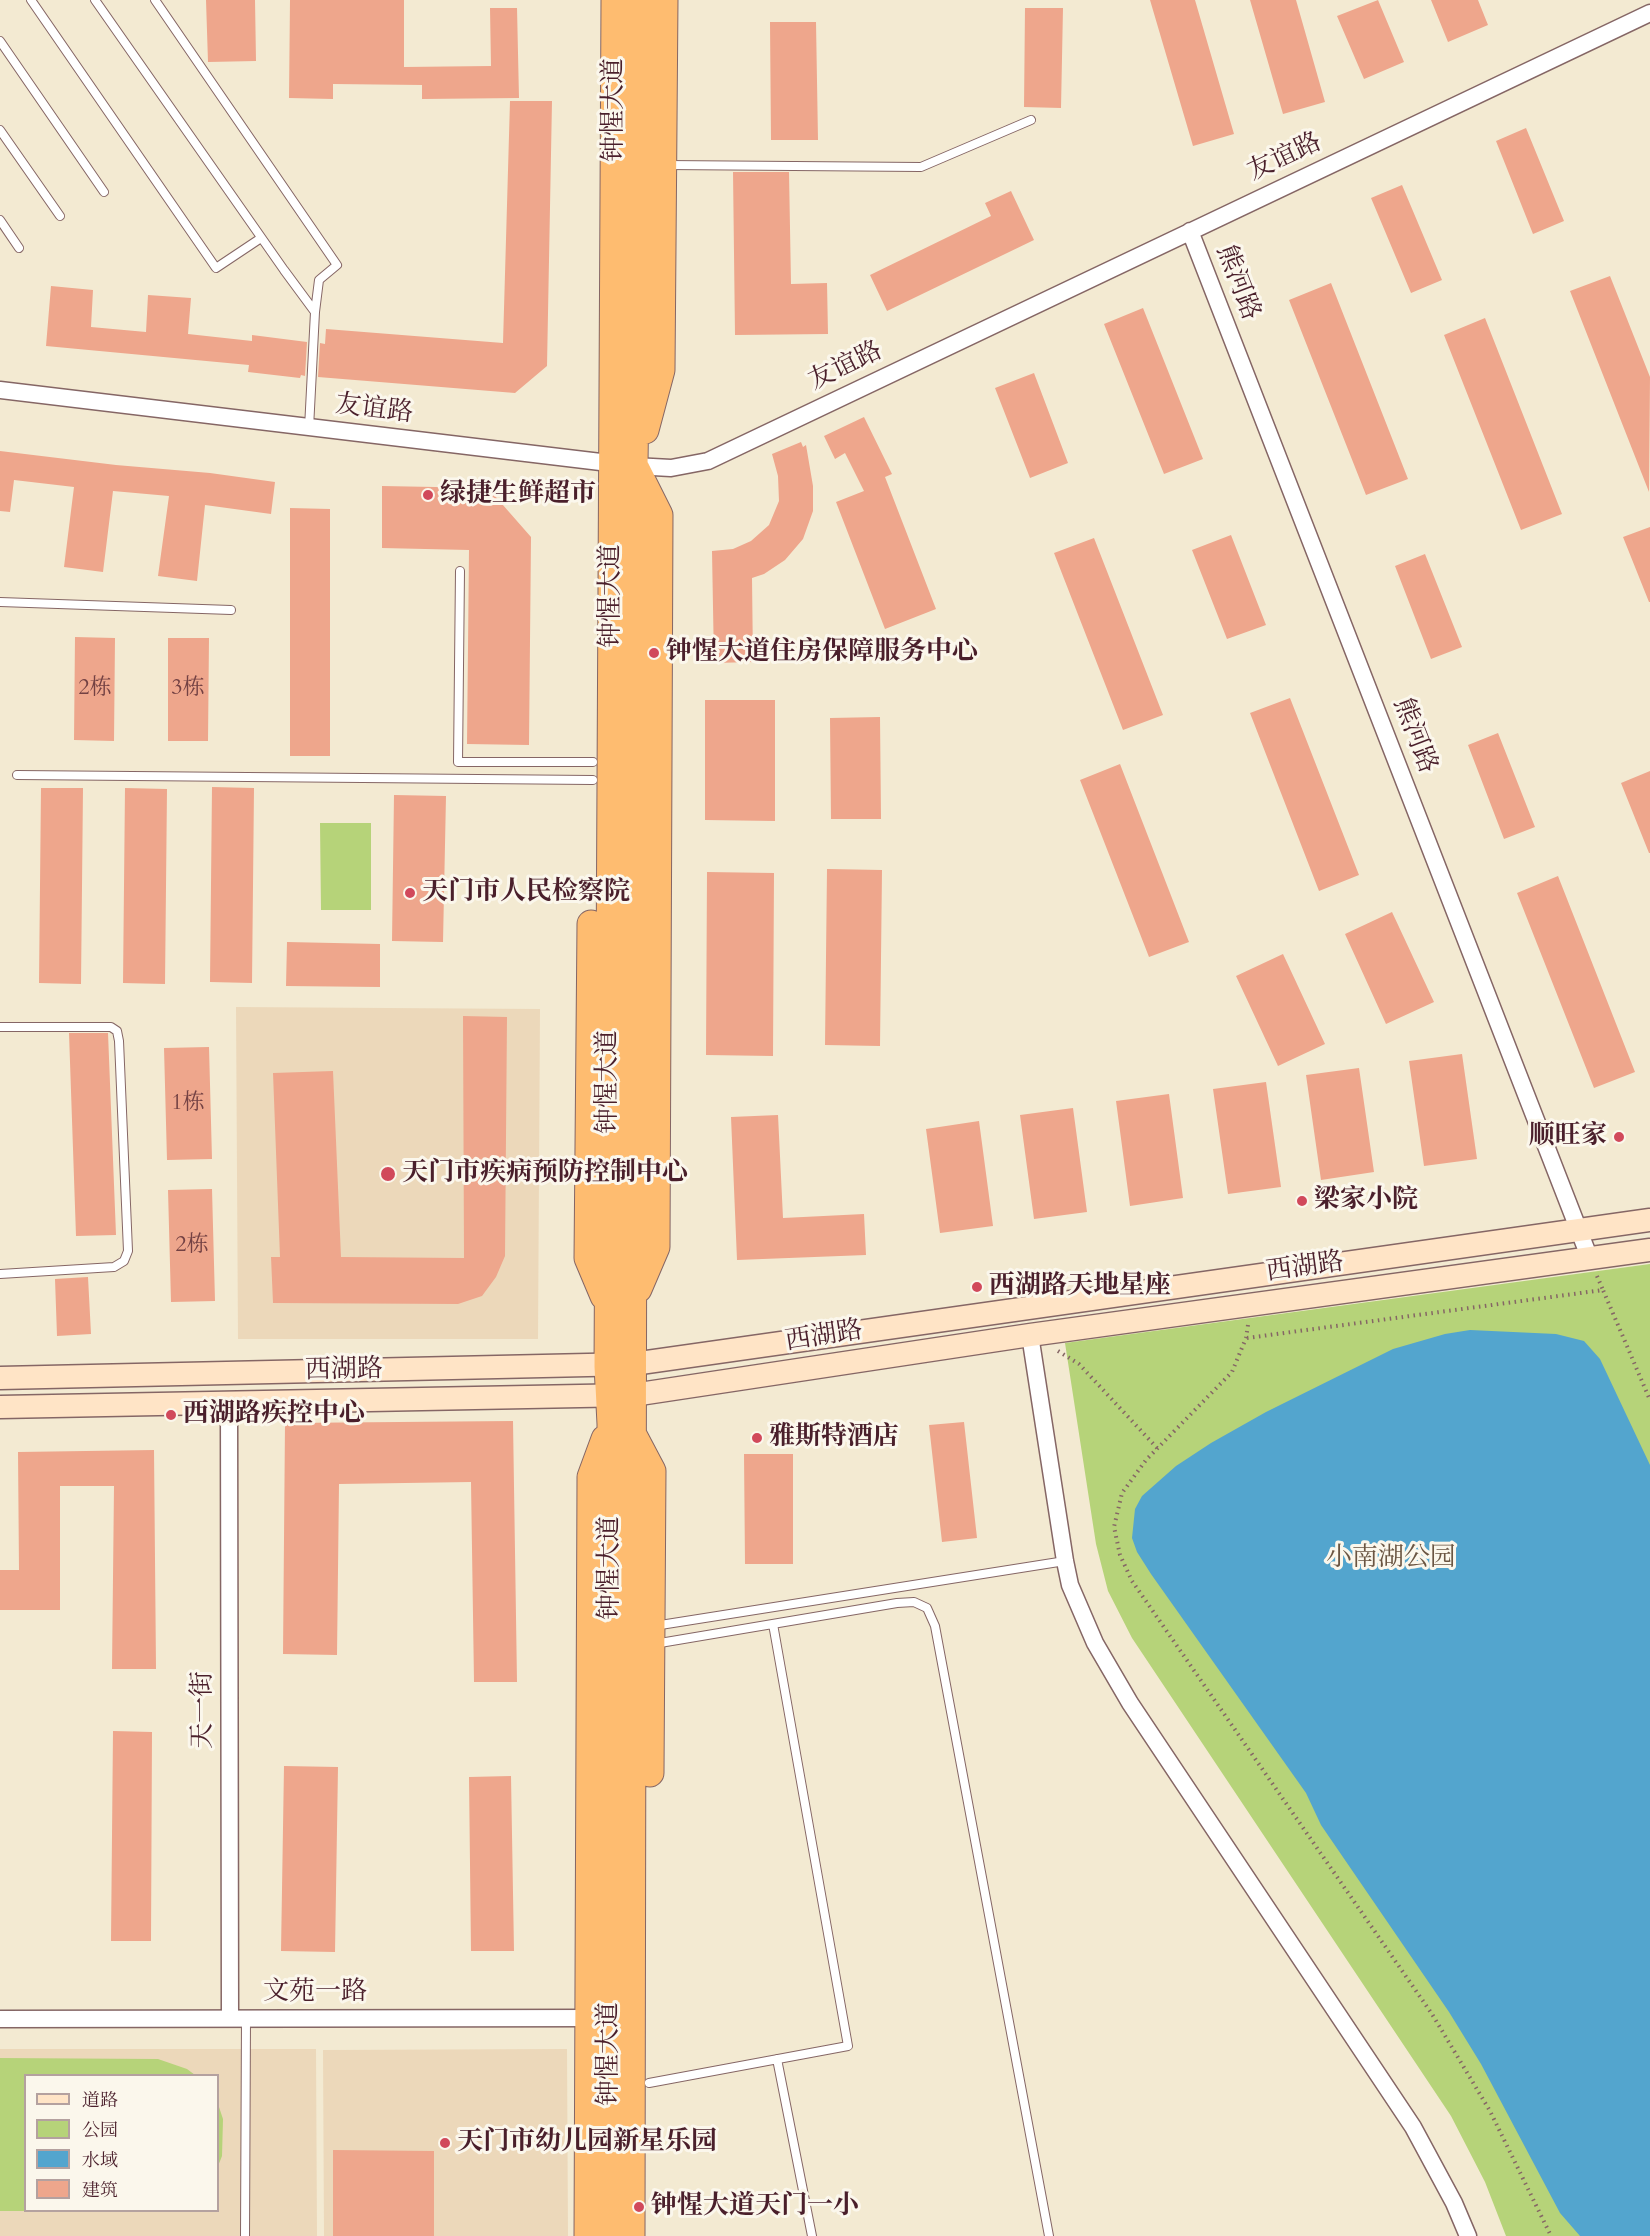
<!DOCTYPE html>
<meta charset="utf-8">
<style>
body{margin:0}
#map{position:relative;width:1650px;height:2236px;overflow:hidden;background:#f3ead2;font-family:Cardo,"Noto Serif SC",serif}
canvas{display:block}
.legend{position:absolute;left:24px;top:2074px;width:195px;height:138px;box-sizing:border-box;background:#fbf7ec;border:2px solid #b4a19f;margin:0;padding:8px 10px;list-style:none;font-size:18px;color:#4a1f2b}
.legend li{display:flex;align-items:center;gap:12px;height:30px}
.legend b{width:30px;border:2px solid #b4a19f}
</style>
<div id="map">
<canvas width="1650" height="2236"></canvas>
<ul class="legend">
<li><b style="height:8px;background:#ffe4c6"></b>道路</li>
<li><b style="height:16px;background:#b6d379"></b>公园</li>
<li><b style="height:16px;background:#53a5ce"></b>水域</li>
<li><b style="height:16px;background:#eea68c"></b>建筑</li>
</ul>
</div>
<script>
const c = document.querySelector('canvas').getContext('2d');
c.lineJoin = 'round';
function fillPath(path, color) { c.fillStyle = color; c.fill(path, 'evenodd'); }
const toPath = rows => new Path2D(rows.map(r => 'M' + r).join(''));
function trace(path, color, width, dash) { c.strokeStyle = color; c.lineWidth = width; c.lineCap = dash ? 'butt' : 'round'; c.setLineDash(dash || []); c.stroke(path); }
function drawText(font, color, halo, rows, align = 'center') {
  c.font = font + ' Cardo,"Noto Serif SC",serif'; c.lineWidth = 6; c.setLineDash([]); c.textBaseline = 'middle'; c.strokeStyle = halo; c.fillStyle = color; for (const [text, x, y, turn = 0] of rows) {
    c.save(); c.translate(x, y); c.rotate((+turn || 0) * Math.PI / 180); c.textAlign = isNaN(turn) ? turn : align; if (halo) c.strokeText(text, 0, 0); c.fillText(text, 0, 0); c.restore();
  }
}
fillPath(toPath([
 [236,1007,540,1009,538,1339,238,1339],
 [0,2049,316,2049,317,2236,0,2236],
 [26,2076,218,2076,218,2210,26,2210],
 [567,2049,568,2236,324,2236,323,2050]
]), '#ecd8ba');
fillPath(toPath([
 [320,823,371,823,371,910,321,910],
 [1650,1264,1650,2236,1506,2236,1485,2182,1451,2116,1132,1638,1108,1591,1096,1544,1065,1343],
 [0,2058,158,2059,187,2069,195,2075,26,2076,26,2210,162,2211,0,2211],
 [218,2104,223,2119,222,2156,218,2166]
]), '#b6d379');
fillPath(toPath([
 [1470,1330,1556,1334,1584,1341,1600,1359,1650,1465,1650,2236,1580,2236,1560,2213,1481,2064,1449,2012,1321,1825,1306,1793,1151,1574,1137,1552,1132,1538,1135,1509,1142,1496,1176,1466,1211,1443,1266,1412,1393,1349,1445,1334]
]), '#53a5ce');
fillPath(toPath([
 [206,0,255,0,256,61,208,62],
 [290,0,404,0,404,67,491,66,490,8,517,8,519,98,422,99,422,85,333,84,333,99,289,98],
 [1150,0,1195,0,1234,134,1193,146],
 [1250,0,1296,0,1325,102,1283,114],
 [1378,0,1404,62,1364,79,1337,16],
 [1431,0,1478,0,1488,25,1448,42],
 [1025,8,1063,8,1061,108,1024,107],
 [770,22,816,22,818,140,771,140],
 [510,101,552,101,547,366,515,393,318,377,320,343,325,344,326,329,503,343],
 [1526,128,1564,221,1533,234,1496,141],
 [733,172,789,172,791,284,827,283,828,334,735,335],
 [1402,185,1442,280,1411,293,1371,198],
 [1011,191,1034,240,887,311,870,275,991,216,985,203],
 [1610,276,1650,377,1649,492,1570,291],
 [1331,283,1408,479,1366,495,1289,300],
 [51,286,93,290,91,327,146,332,148,295,191,298,188,334,252,341,252,335,307,342,305,376,301,375,300,378,248,372,249,365,46,346],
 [1143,308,1203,459,1164,474,1104,324],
 [1485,318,1562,514,1521,530,1444,335],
 [1034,373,1068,463,1030,478,995,388],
 [864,417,892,474,885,477,936,609,885,629,836,502,864,491,845,453,835,459,824,436],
 [801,442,803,447,806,445,813,486,813,511,803,539,785,560,764,574,752,578,753,662,714,663,712,551,733,549,751,541,769,525,779,501,778,476,772,454],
 [0,451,116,465,210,473,275,482,271,514,205,505,197,581,158,576,169,496,113,491,103,572,64,567,74,487,14,480,10,512,0,511],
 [382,486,488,488,531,537,529,745,467,744,469,550,382,548],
 [290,508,330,509,330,756,290,756],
 [1650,527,1650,602,1649,602,1623,537],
 [1231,535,1266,625,1227,639,1192,550],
 [1094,538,1163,715,1123,730,1054,553],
 [1425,554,1462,647,1431,659,1395,566],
 [75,637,115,638,114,741,74,740],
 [168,638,209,638,208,741,168,741],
 [1290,698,1359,875,1319,891,1250,713],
 [705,700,775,700,775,821,705,820],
 [880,717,881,819,831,819,830,718],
 [1498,733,1535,827,1504,839,1468,745],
 [1120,764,1189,942,1149,957,1080,780],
 [1650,771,1650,853,1649,853,1621,783],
 [212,787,254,788,252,983,210,982],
 [41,788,83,788,81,984,39,983],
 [125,788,167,789,165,984,123,983],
 [394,795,446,796,443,942,392,941],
 [827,869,882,870,880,1046,825,1045],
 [707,872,774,873,773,1056,706,1055],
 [1558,876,1635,1072,1594,1088,1517,893],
 [1392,912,1434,1002,1386,1024,1345,934],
 [287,942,380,944,380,987,286,986],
 [1283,954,1325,1044,1278,1066,1236,976],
 [463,1016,507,1017,505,1256,496,1277,482,1296,458,1304,273,1303,271,1257,280,1257,273,1073,333,1071,341,1257,464,1258],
 [69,1033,108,1033,116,1235,76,1236],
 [209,1047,212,1159,167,1160,164,1048],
 [1462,1054,1477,1159,1424,1166,1409,1061],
 [1359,1068,1374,1172,1321,1180,1306,1075],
 [1266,1082,1281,1187,1228,1194,1213,1089],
 [1169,1094,1183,1198,1130,1206,1116,1101],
 [1073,1108,1087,1212,1034,1219,1020,1115],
 [778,1115,783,1218,864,1214,866,1255,737,1260,731,1117],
 [979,1121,993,1226,940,1233,926,1129],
 [212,1189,215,1301,171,1302,168,1190],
 [88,1277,91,1334,57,1336,55,1279],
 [513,1421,517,1682,474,1682,471,1482,339,1484,337,1655,283,1654,285,1423],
 [964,1422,977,1538,942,1542,929,1425],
 [154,1450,156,1669,112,1669,114,1486,60,1486,60,1610,0,1610,0,1570,19,1570,18,1452],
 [744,1454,793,1454,793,1564,745,1564],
 [113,1731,152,1732,151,1941,111,1941],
 [284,1766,338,1767,335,1952,281,1951],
 [511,1776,514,1951,471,1951,469,1777],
 [333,2150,434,2151,434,2236,333,2236]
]), '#eea68c');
const service = toPath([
 [31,0,216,268,261,238],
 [95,0,284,270,315,312,309,428],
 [155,0,337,265,319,280,315,312],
 [0,41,104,192],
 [0,130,60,216],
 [666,165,921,167,1031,120],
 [0,220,19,248],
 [460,571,458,762,593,762],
 [0,602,231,610],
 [17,775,593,780],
 [0,1027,111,1027,117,1031,119,1041,128,1251,124,1261,114,1267,0,1274],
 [654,1626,1065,1561],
 [654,1644,897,1603,914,1602,927,1608,935,1626,1049,2236],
 [777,2059,812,2236],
 [649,2083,848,2046,773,1624],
 [245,2236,246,2018]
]);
const minor = toPath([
 [1190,231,1590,1259],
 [0,390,634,466,671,468,708,461,1650,13],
 [1030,1335,1065,1561,1070,1585,1095,1643,1130,1703,1413,2127,1454,2203,1468,2236],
 [229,1402,230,2018],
 [0,2019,597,2018]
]);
const secondary = toPath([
 [0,1378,633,1364,1650,1220],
 [0,1407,633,1395,1030,1335,1650,1250]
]);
const trunk = toPath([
 [645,430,661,370,664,0],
 [636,469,659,515,656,1247,638,1289],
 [591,924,588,1258,604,1296],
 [633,1435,652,1471,650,1773],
 [588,2236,591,1477,605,1439],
 [611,2236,611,1424,608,1366,615,0],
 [631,2236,634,466,640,0]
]);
trace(service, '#856665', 10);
trace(minor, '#856665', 19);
trace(secondary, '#856665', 25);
trace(trunk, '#856665', 29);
trace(toPath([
 [1597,1276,1603,1290],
 [1248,1325,1246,1338,1232,1372,1146,1460,1122,1493,1114,1527,1120,1555,1132,1581,1432,2014,1490,2111,1551,2236],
 [1247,1338,1603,1290,1650,1400],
 [1058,1351,1079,1364,1158,1449]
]), '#856665', 4, [1.5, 4.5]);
trace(service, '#fff', 8);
trace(minor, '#fff', 16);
trace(secondary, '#ffe4c6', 22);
trace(trunk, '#febc70', 27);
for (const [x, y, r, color] of [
 [428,495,6,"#d1495b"],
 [654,653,6,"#d1495b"],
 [410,893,6,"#d1495b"],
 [1619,1137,6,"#d1495b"],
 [388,1174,8,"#d1495b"],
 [1302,1201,6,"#d1495b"],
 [977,1287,6,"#d1495b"],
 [171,1415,6,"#d1495b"],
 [757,1438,6,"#d1495b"],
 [445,2143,6,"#d1495b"],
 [639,2207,6,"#d1495b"]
]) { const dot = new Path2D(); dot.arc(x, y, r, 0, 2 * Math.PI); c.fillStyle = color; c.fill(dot); trace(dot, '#fbf7ec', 2); }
drawText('22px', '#734143', null, [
 ["2栋",95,689],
 ["3栋",188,689],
 ["1栋",188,1104],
 ["2栋",192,1246]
]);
drawText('26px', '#4a1f2b', '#fbf7ec', [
 ["钟惺大道",615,110,-90],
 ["友谊路",1285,158,-25],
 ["熊河路",1237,283,69],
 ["友谊路",846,367,-26],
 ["友谊路",374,410,7],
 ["钟惺大道",612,596,-90],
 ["熊河路",1414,736,69],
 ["钟惺大道",609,1082,-90],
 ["西湖路",1305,1268,-8],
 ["西湖路",824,1337,-9],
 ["西湖路",344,1371,-1],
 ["钟惺大道",611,1568,-90],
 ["天一街",204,1710,-90],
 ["文苑一路",315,1993],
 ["钟惺大道",610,2054,-90]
]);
drawText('bold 26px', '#4a1f2b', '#fbf7ec', [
 ["绿捷生鲜超市",440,495],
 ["钟惺大道住房保障服务中心",666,653],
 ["天门市人民检察院",422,893],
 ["顺旺家",1607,1137,"right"],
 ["天门市疾病预防控制中心",402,1174],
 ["梁家小院",1314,1201],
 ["西湖路天地星座",989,1287],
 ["西湖路疾控中心",183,1415],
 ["雅斯特酒店",769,1438],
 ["天门市幼儿园新星乐园",457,2143],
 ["钟惺大道天门一小",651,2207]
], 'left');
drawText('26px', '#6a5542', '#fbf7ec', [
 ["小南湖公园",1391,1559]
]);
</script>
